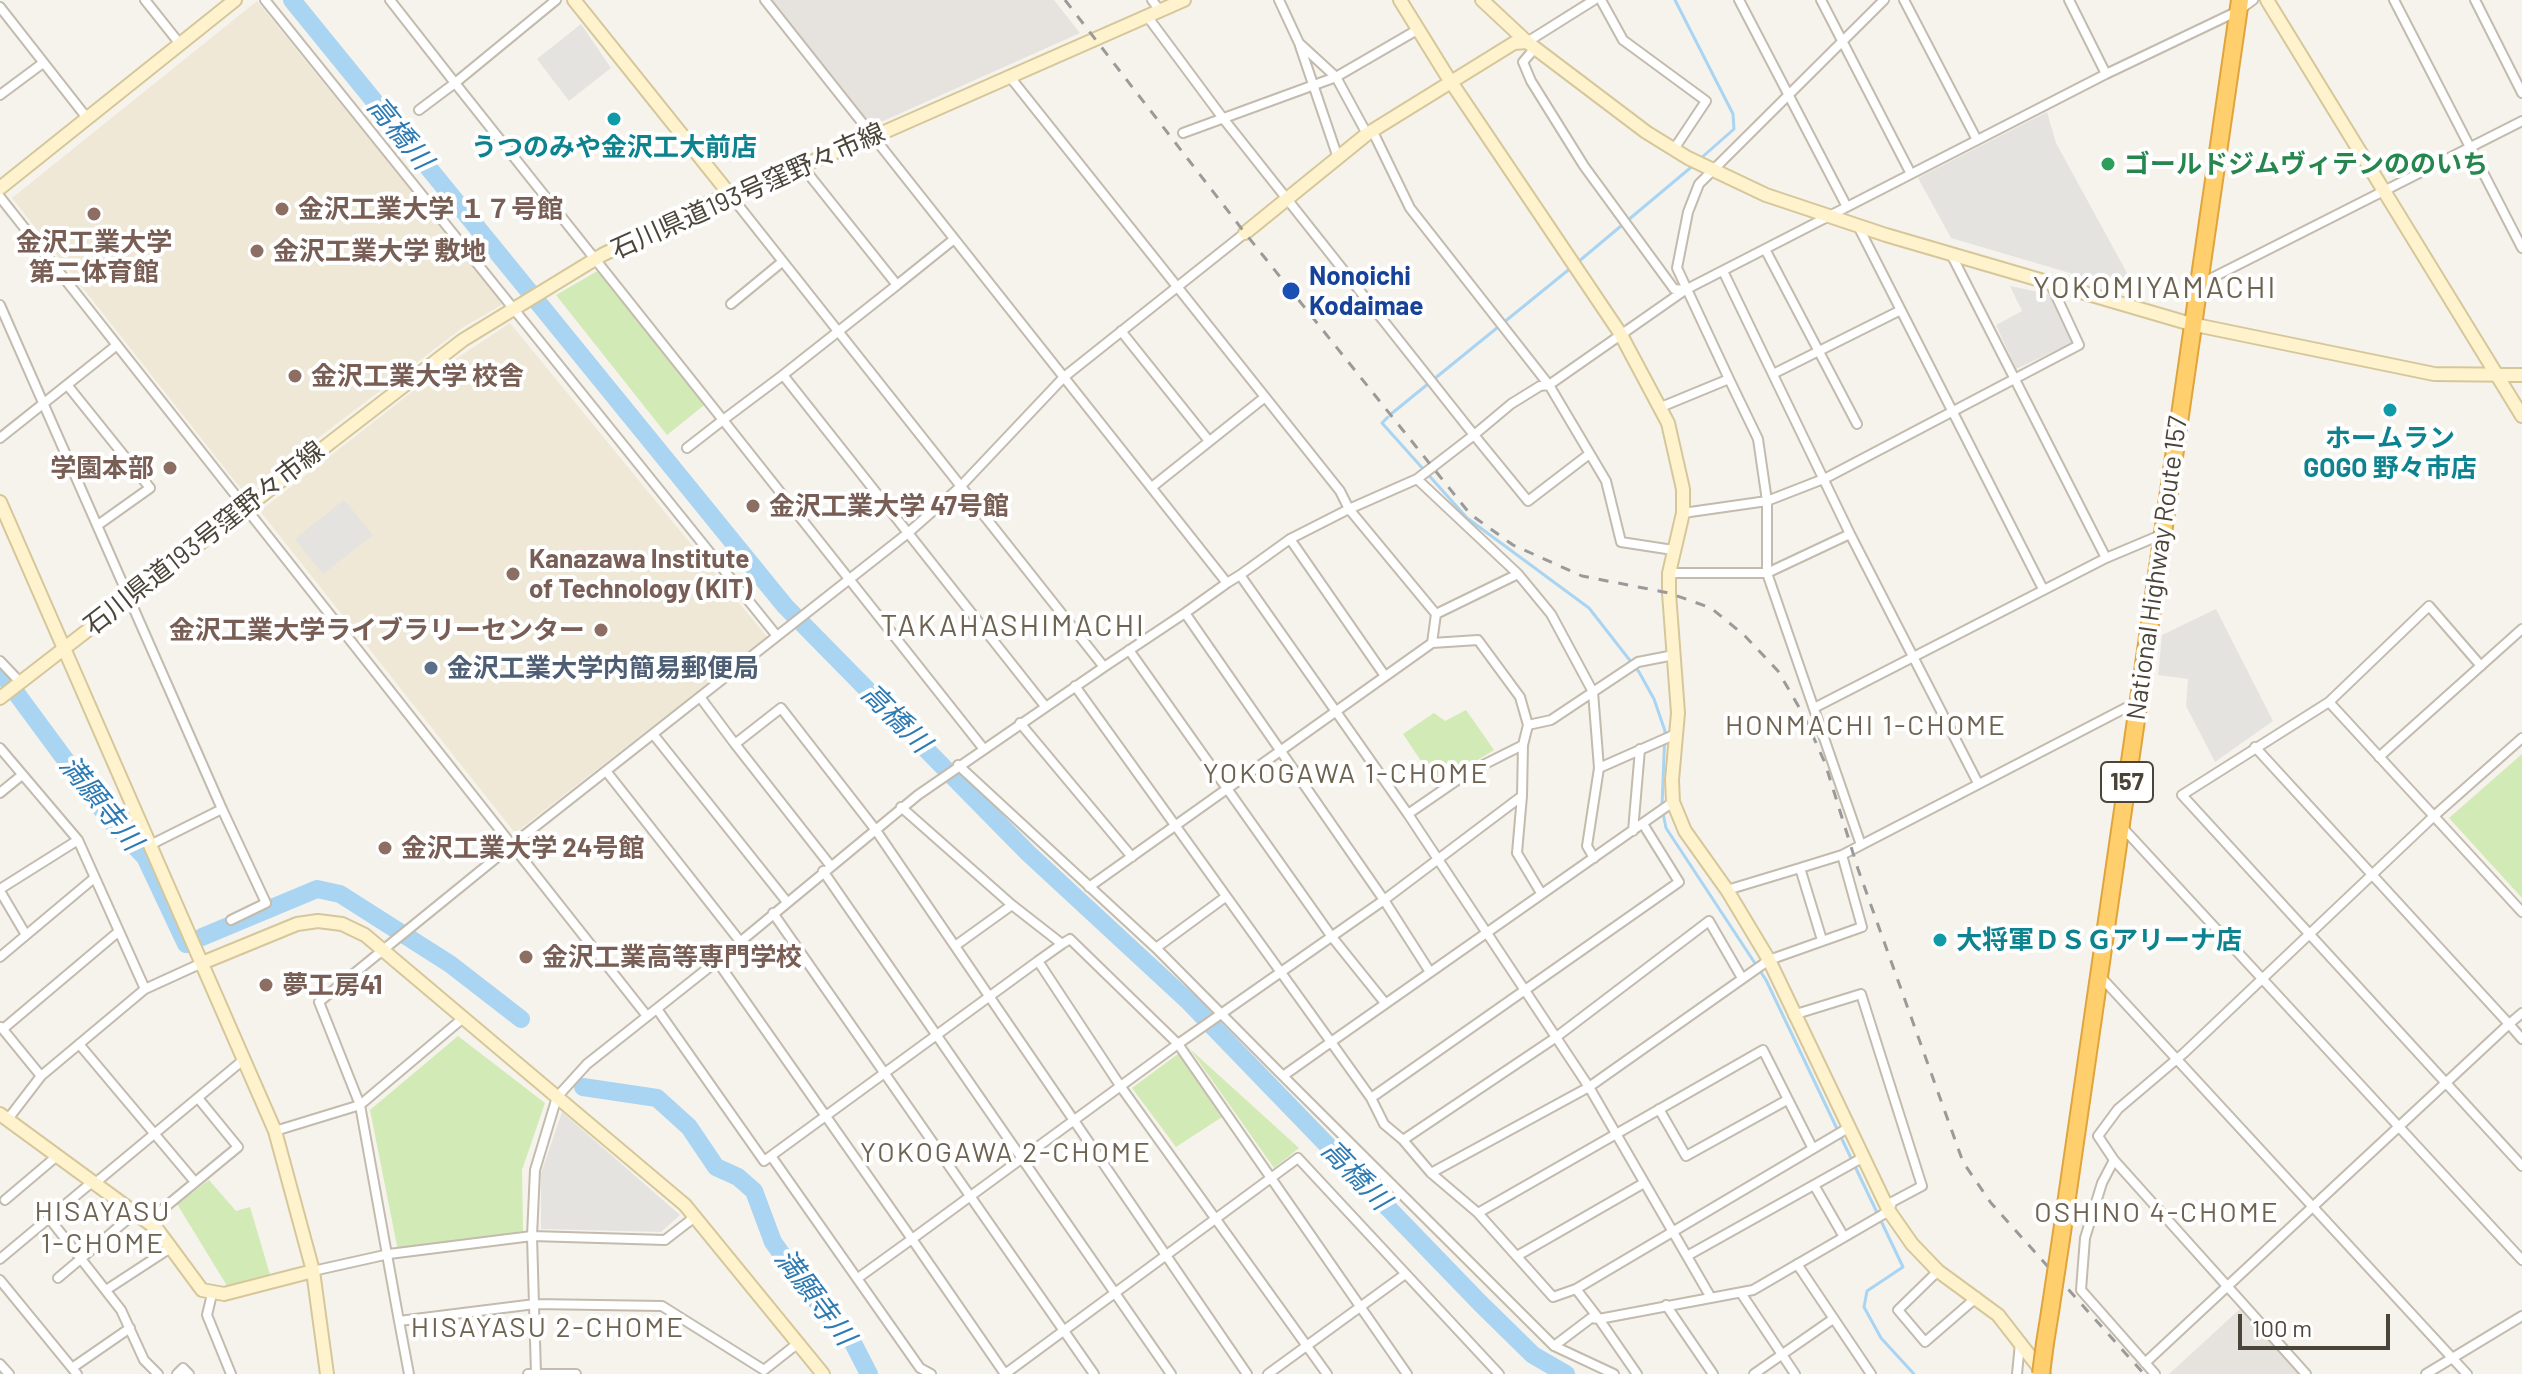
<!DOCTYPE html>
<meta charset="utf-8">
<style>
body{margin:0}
#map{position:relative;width:2522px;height:1374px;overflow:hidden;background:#f6f3ec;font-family:Barlow,sans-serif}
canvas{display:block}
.scale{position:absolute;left:2238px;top:1314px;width:152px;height:36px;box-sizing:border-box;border:4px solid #4b4439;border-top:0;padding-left:10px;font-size:24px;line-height:28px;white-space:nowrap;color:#4b4439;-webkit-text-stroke:6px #fff;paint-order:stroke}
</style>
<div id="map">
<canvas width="2522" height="1374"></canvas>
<div class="scale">100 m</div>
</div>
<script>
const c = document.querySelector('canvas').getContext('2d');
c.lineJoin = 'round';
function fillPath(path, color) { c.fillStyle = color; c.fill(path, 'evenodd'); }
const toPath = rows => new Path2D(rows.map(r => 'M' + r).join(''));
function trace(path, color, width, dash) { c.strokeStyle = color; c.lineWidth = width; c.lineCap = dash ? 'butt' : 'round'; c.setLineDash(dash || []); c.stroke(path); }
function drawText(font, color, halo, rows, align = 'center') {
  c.font = font + ' Barlow,"Noto Sans JP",sans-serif'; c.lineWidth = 8; c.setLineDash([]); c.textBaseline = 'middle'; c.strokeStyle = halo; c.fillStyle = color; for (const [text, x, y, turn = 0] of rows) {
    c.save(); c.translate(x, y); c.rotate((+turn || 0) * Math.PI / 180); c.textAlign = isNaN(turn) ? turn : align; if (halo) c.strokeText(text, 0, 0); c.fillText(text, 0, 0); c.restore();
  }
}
fillPath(toPath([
 [772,0,1054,0,1080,33,872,126],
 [2240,1309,2300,1374,2169,1374]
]), '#e6e2dd');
fillPath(toPath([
 [257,1,503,304,462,328,245,494,12,198],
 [510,323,767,637,515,833,260,511,445,366]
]), '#efe8d6');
fillPath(toPath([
 [601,269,708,402,667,435,556,295],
 [1466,710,1494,750,1437,785,1403,734,1434,713,1445,721],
 [2522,754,2522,898,2449,818],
 [458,1036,545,1103,522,1170,523,1231,398,1251,370,1110],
 [1190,1049,1299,1148,1274,1168],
 [1178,1054,1222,1117,1176,1147,1132,1088],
 [209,1180,236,1211,250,1207,271,1278,229,1289,177,1204]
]), '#d2eab5');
fillPath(toPath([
 [581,24,611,68,569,101,537,59],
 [2047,112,2056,143,2138,293,1951,238,1918,178],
 [2010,286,2048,294,2074,342,2016,369,1996,325,2022,311],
 [344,500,373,535,323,574,295,539],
 [2216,609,2273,721,2215,762,2186,706,2188,679,2158,675,2162,635],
 [562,1112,680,1215,661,1232,541,1229,541,1173]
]), '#e5e3e0');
trace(toPath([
 [1675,0,1733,114,1734,129,1700,159],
 [1578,262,1695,164],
 [1391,414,1572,267],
 [1388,417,1382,423,1467,518,1589,608,1639,672,1654,699,1665,731,1662,806],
 [1663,813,1666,828,1766,980,1903,1267,1867,1291,1864,1307,1881,1338,1914,1374]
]), '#a9d4f2', 3);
trace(toPath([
 [292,0,785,606,1028,853,1189,1002,1480,1303,1533,1355,1566,1374],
 [0,671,109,819,145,857,186,944],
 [202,937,317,889,340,894,450,964,521,1019],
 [583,1087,657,1098,689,1127,716,1167,738,1177,754,1191,773,1242,811,1295,851,1339,869,1374]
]), '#a9d4f2', 18);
const street = toPath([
 [145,0,180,44],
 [265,0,777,636],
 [390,0,455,83,556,0],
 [765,0,1227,583,1240,575,1408,814,1589,1087,1710,1296],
 [1152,0,1160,11],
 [1279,0,1299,43,1336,77,1367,134],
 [1601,0,1623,40,1706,101,1674,149],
 [1739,0,1847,207],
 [1821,0,1911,174],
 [1904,0,1977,140],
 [2069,0,2106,74],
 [2394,0,2522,248],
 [2475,0,2522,93],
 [0,7,87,118],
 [1147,16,1222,117,1474,435,1511,404,1540,386,1549,385,1685,290,2106,74,2238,11,2253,0],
 [1527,42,1594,0],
 [1300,46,1337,155],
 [1535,48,1523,62,1531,81,1584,166,1674,289,1684,290],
 [1010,77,1340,491,1349,509,1417,479],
 [0,95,43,63],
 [419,110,455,83,723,420,783,375,1045,706],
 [1373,132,1410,208,1549,385,1606,481,1621,542,1673,550],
 [1183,133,1336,77,1417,30],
 [802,166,897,285,953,240],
 [0,197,647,1016],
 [1858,226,2043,589],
 [1765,249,1857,424],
 [1723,271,1850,534],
 [2198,285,2522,121],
 [731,304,782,262],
 [0,305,222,809,150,845],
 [1121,331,1209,441],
 [1775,373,1899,311],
 [783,375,897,285],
 [1729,379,1758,439,1767,501,1767,573,1861,845],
 [68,386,150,488,98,525],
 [1661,407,1729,379,1677,268,1688,212,1699,184,1884,0],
 [0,438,117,345],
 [687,448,723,420,983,748],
 [1152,487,1265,397],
 [1683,513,1767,501,1826,478,2079,345,2051,285],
 [1290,539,1385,676],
 [2106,558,2163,534],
 [1669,573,1767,573,1850,534,1978,783],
 [1518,574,1551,614,1593,692,1599,768,1587,846,1594,858],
 [1240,575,1290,539,1349,509,1436,614],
 [1227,583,1185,613,1384,900,1522,796,1523,745,1528,725,1520,697,1478,640,1432,643,1436,614,1518,574,1417,479,1474,435,1528,501,1588,455],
 [1129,650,1332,937,1385,1003],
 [0,661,20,682],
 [1104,667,1185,613],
 [1075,686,1331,1042,1673,802],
 [700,697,735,744,781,708,875,829,1247,1374],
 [2329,702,2429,606,2481,666],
 [1816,707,2106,558,1951,254],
 [1020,723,1132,857],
 [1528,725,1551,720,1638,662,1674,655],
 [653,734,787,902],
 [735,744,830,865],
 [2255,747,2509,1024,2522,1013],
 [0,748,78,840,145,989],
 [2379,757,2522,629],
 [958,765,1156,948,1283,1076,1331,1042,1371,1098,1384,1124,1403,1140,1431,1173,1478,1213,1553,1297,1576,1289,1599,1319,1753,1290,1889,1211,1892,1202,1922,1186,1861,994,1793,1015],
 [1599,768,1676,734],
 [606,771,739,940],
 [0,793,22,775],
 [1522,796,1517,853,1541,893],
 [901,807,1012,905,1062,944,1070,939,1178,1044,1407,1374],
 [222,809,266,903,231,920],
 [1408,814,1469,772,1523,745],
 [2122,827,2522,1260],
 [1633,831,1640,749],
 [823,871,1171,1374],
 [1089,887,1432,643],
 [0,889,78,840],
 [1727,890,1800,868],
 [0,891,26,935],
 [2522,912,2329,702,2182,795,2522,1166],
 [773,913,1094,1374],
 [1822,940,1800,868,1842,855],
 [955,946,1012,905],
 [1156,948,1224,898],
 [0,957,93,879],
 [717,961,918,795,1104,667,731,196],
 [1038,961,1062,944],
 [2100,976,2467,1374],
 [657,1009,764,1161,1038,961,1121,1087,1327,1374],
 [1,1027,41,1076],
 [3,1029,118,932],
 [79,1044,195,1182],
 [1283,1076,1554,1346,1614,1374],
 [1371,1098,1679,882,1643,824],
 [1659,1109,1686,1156,1787,1100],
 [8,1119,41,1076,145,989,202,963],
 [275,1131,360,1105,462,1019],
 [1403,1140,1555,1038,1709,921,1742,978],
 [771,1156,920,1368,931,1374],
 [2114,1160,2306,1374],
 [1431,1173,1589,1087,1769,960,1862,927,1842,855,2137,702],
 [94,1184,242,1061],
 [1814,1185,1844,1237],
 [5,1200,57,1156],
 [1478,1213,1763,1050,1812,1147],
 [49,1218,121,1310,144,1360,158,1374],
 [147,1222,238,1147,198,1098],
 [1517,1256,1644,1183],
 [1687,1256,1862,1158],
 [0,1259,91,1183],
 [1797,1264,1871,1374],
 [313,1271,389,1254,532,1236,535,1170,557,1097,587,1064,717,961,912,1239,1178,1044,1384,900,1430,972],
 [1938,1271,1898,1310,1925,1342,1977,1297],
 [58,1278,135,1213],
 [858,1278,912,1239,1005,1374],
 [0,1280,77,1374],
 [1576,1289,1848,1128],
 [106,1290,172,1247],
 [1741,1293,1795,1374],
 [212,1294,207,1315,231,1374],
 [1666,1305,1713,1374],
 [399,1321,409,1374],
 [797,1344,764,1370,662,1306,535,1304,399,1321,360,1105,319,1002,522,837,908,533,960,487,1064,377,1245,233],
 [1554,1346,1591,1318,1599,1319,1637,1374],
 [2145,1363,2509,1024,2522,1039],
 [0,1364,9,1374],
 [72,1368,130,1328],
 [177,1374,183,1368,189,1374],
 [528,1374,576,1374],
 [536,1374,532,1236,665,1240,696,1216],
 [1005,1374,1298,1158,1499,1374],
 [1268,1374,1404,1275],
 [1754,1374,1833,1319],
 [2017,1374,2020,1343],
 [2155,1374,2081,1290,2085,1238,2102,1183,2114,1160,2098,1136,2118,1109,2184,1053,2434,816,2522,738],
 [2426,1374,2522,1316]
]);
const secondary = toPath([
 [574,0,731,196],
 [1400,0,1447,76,1620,333,1668,423,1683,489,1683,513,1669,573,1669,593,1678,713,1672,780,1673,802,1685,831,1727,890,1769,960,1889,1211,1912,1244,1938,1271,1998,1315,2044,1374],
 [1482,0,1527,42,1646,132,1688,158,1766,195,1886,235,2191,324,2434,374,2522,375],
 [2267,0,2522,416],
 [0,188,235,0],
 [1245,233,1367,134,1514,43,1527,42],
 [0,502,275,1131,313,1271,327,1374],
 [0,698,463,340,602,255,696,208,873,137,1184,0],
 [202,963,297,924,318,921,342,924,365,935,685,1205,823,1374],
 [0,1114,157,1229,202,1290,224,1294,313,1271]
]);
const highway = toPath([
 [2061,1239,2240,0],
 [2045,1343,2050,1312]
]);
trace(street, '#c2bbae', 12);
trace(secondary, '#d6c79b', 16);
trace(highway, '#e0a43c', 20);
trace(street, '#fff', 8);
trace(secondary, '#fff3cd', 12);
trace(highway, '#ffcf6e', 16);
trace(toPath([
 [1065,0,1245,233,1470,514,1513,545,1582,576,1669,593,1711,608,1744,635,1778,671,1803,714,1825,763,1858,869,1963,1162,1991,1203,2144,1374]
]), '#9a9a9a', 3, [10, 10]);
const highwayBridge = toPath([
 [2050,1312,2061,1239],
 [2041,1374,2045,1343]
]);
trace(highwayBridge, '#e0a43c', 20, []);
trace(highwayBridge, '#ffcf6e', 16);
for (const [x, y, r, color] of [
 [614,119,8,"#0f9aa8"],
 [2108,164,8,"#2e9e5b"],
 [282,209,8,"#8d6e63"],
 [94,214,8,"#8d6e63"],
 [257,251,8,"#8d6e63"],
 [1291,291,10,"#1a4fb4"],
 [295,376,8,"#8d6e63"],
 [2390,410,8,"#0f9aa8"],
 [170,468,8,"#8d6e63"],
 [753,506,8,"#8d6e63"],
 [513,574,8,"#8d6e63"],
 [601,630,8,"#8d6e63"],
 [431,668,8,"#5c6f8a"],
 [385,848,8,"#8d6e63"],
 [1940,940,8,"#0f9aa8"],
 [526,957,8,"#8d6e63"],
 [266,985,8,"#8d6e63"]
]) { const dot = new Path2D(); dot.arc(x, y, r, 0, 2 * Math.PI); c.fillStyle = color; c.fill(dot); trace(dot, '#fff', 3); }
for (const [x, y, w] of [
 [2127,782,52]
]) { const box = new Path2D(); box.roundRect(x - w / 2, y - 20, w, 40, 6); c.fillStyle = '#fff'; c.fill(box); trace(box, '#4b4439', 2); }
drawText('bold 24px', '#4b4439', null, [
 ["157",2127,782]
]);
drawText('bold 26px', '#0d838f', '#fff', [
 ["うつのみや金沢工大前店",614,147],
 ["ホームラン",2390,438],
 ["GOGO 野々市店",2390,468],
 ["大将軍ＤＳＧアリーナ店",1956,940,"left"]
]);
drawText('bold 26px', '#27864d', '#fff', [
 ["ゴールドジムヴィテンののいち",2124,164]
], 'left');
drawText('26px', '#4b4439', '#fff', [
 ["石川県道193号窪野々市線",748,191,-24],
 ["石川県道193号窪野々市線",204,538,-38],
 ["National Highway Route 157",2157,568,-82]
]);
drawText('bold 26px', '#785e54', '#fff', [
 ["金沢工業大学 １７号館",298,209],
 ["金沢工業大学",94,242,"center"],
 ["第二体育館",94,272,"center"],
 ["金沢工業大学 敷地",273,251],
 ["金沢工業大学 校舎",311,376],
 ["学園本部",154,468,"right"],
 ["金沢工業大学 47号館",769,506],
 ["Kanazawa Institute",529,559],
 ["of Technology (KIT)",529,589],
 ["金沢工業大学ライブラリーセンター",585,630,"right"],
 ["金沢工業大学 24号館",401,848],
 ["金沢工業高等専門学校",542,957],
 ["夢工房41",282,985]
], 'left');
drawText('bold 26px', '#164399', '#fff', [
 ["Nonoichi",1309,276],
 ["Kodaimae",1309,306]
], 'left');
drawText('bold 26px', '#4e5e75', '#fff', [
 ["金沢工業大学内簡易郵便局",447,668]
], 'left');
drawText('italic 28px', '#2e7ab2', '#fff', [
 ["高橋川",400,133,51],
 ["高橋川",896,718,45],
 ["満願寺川",101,803,51],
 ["高橋川",1356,1175,46],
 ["満願寺川",815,1297,53]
]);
c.letterSpacing = '2px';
drawText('28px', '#6e6250', '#fff', [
 ["HONMACHI 1-CHOME",1866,726],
 ["YOKOGAWA 1-CHOME",1346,774],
 ["YOKOGAWA 2-CHOME",1006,1153],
 ["HISAYASU",103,1212],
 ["1-CHOME",103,1244],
 ["OSHINO 4-CHOME",2157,1213],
 ["HISAYASU 2-CHOME",548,1328]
]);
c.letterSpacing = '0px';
c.letterSpacing = '2px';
drawText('30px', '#6e6250', '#fff', [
 ["YOKOMIYAMACHI",2155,288],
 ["TAKAHASHIMACHI",1013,626]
]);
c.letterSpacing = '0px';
</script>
